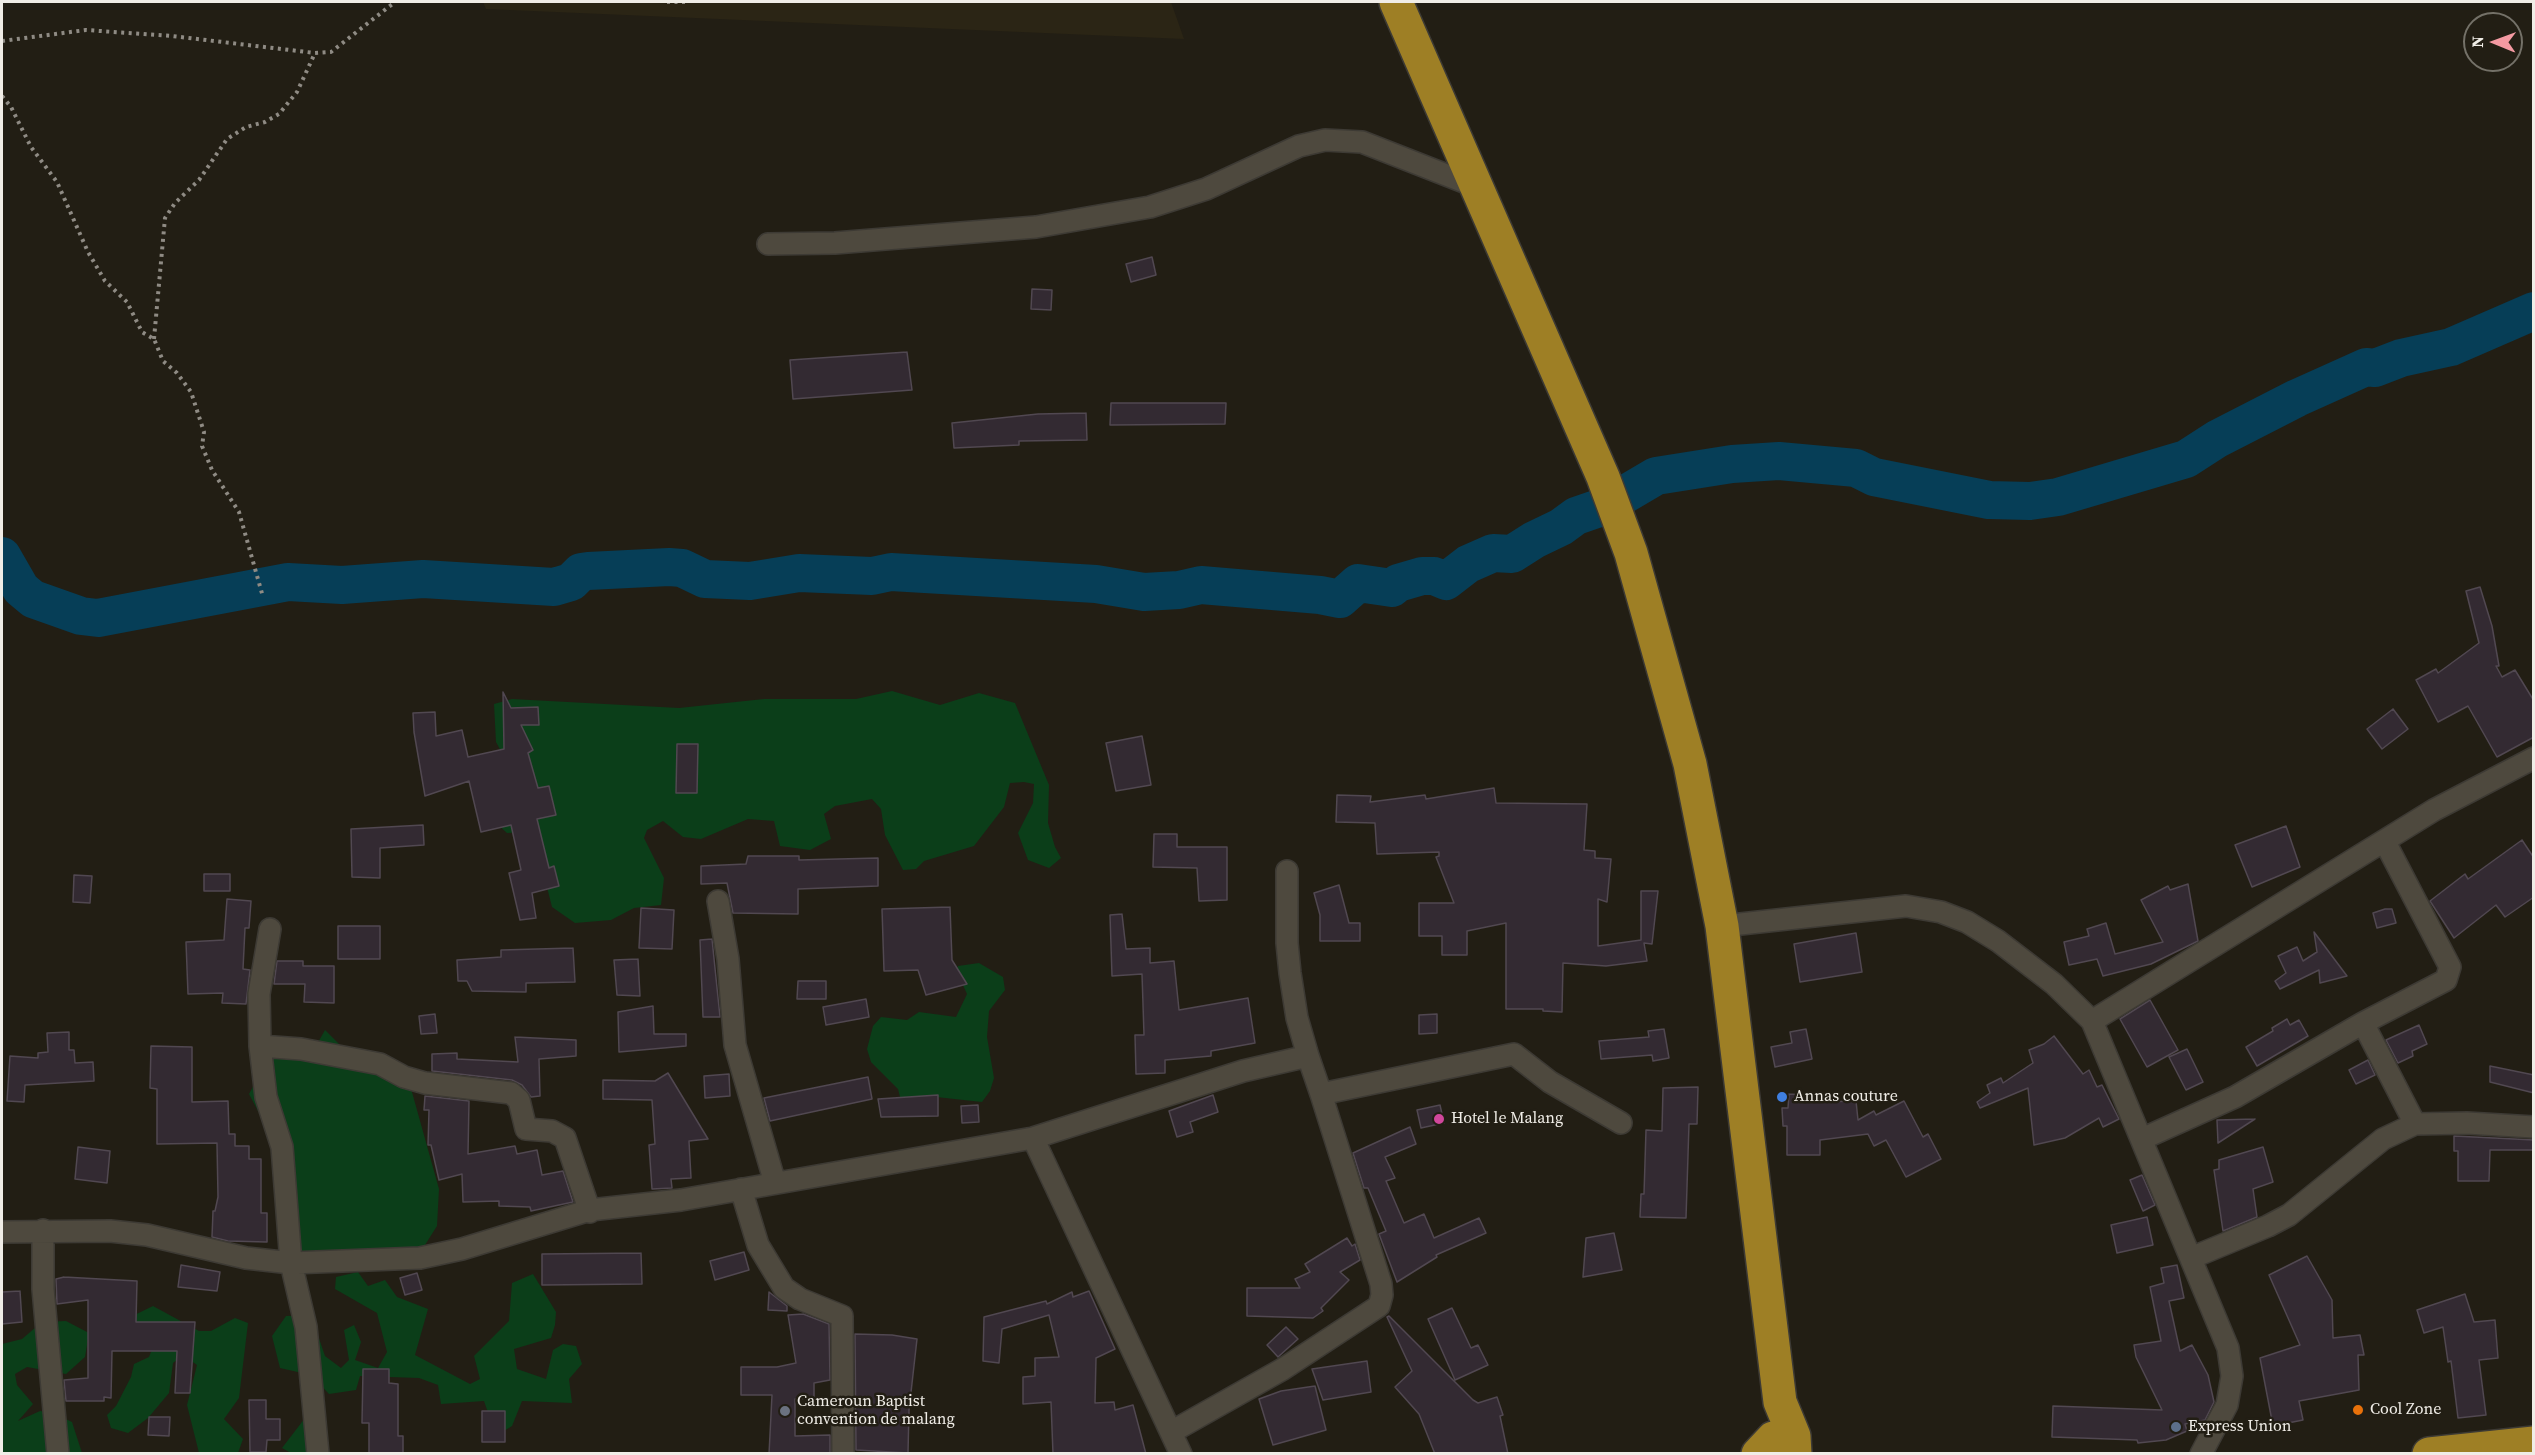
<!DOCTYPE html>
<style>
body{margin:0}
#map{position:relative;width:2535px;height:1455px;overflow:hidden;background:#221e14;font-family:"Source Serif 4",serif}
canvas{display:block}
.frame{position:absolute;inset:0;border:3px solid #f0ede7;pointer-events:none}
.north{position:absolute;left:2463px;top:12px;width:60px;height:60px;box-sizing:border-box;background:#221e14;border:2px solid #747168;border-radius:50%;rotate:271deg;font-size:16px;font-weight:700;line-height:24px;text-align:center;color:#f0ede7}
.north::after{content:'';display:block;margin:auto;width:21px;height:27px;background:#f49aa2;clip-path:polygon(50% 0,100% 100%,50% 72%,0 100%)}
</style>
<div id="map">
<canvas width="2535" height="1455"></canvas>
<div class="frame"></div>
<div class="north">N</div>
</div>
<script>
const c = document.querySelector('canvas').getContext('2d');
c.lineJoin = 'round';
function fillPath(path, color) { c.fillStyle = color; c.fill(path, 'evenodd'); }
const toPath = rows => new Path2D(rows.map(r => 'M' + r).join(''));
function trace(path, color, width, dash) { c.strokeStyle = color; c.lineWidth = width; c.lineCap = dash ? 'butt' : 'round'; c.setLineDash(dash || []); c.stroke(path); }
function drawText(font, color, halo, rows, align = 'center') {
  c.font = font + ' "Source Serif 4",serif'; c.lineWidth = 5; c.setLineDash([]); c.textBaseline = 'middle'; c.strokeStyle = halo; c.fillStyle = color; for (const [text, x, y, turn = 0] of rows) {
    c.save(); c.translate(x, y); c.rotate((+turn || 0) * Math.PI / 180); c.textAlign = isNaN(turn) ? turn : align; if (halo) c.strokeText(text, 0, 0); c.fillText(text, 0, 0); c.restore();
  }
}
fillPath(toPath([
 [483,2,1171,2,1184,39,486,9]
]), '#2b2515');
fillPath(toPath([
 [892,691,940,705,979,693,1015,703,1049,785,1048,823,1055,847,1061,858,1049,868,1028,860,1018,833,1033,803,1034,784,1024,782,1010,783,1004,807,974,846,924,861,916,869,903,870,885,835,881,809,872,799,835,806,824,814,831,839,810,850,780,846,774,821,748,819,701,839,683,837,663,821,647,830,644,838,664,878,661,905,634,908,611,920,575,923,552,907,533,832,507,833,494,821,502,753,496,742,494,704,512,699,679,708,764,699,856,699],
 [979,963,1003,977,1005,990,989,1011,987,1037,994,1078,990,1091,982,1102,927,1096,901,1101,898,1089,871,1062,867,1049,873,1026,881,1017,907,1020,919,1012,956,1017,967,994,956,970,958,966],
 [325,1030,351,1056,405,1067,439,1189,437,1226,418,1256,291,1272,276,1145,249,1094,267,1061,282,1051,316,1046],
 [358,1272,368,1286,385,1280,397,1297,428,1309,415,1355,470,1384,480,1379,474,1356,509,1321,512,1283,533,1274,556,1312,555,1325,551,1338,514,1349,517,1369,546,1379,553,1350,563,1344,576,1346,582,1364,569,1379,572,1403,522,1401,512,1426,496,1436,484,1401,441,1404,438,1385,419,1378,360,1376,356,1390,329,1394,311,1375,280,1368,272,1336,286,1316,311,1315,325,1356,341,1368,349,1360,344,1330,354,1325,361,1342,355,1360,378,1368,387,1352,377,1313,335,1289,336,1277],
 [153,1306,199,1331,211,1331,235,1318,248,1323,239,1398,224,1419,243,1439,238,1453,199,1453,187,1405,197,1365,183,1355,173,1363,169,1393,148,1418,128,1433,111,1428,107,1415,116,1406,131,1377,134,1364,149,1357,154,1344,118,1323],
 [66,1321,89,1333,85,1357,66,1374,27,1367,15,1374,17,1385,33,1404,18,1421,40,1411,53,1413,72,1422,82,1453,2,1453,2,1344,22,1339,42,1322],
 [305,1418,311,1453,291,1453,282,1448]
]), '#0b3e19');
trace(toPath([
 [2,556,21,589,33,599,81,616,98,618,288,582,342,585,423,579,554,587,571,582,581,572,588,571,669,567,682,568,705,579,750,581,799,573,872,576,891,572,1096,584,1144,592,1179,590,1201,585,1320,595,1340,599,1358,583,1392,588,1398,583,1422,576,1434,576,1446,581,1468,564,1493,553,1512,554,1534,540,1561,527,1576,516,1605,506,1656,476,1732,464,1779,461,1856,468,1874,477,1989,500,2030,501,2058,497,2186,459,2217,439,2297,398,2366,367,2375,368,2401,358,2451,347,2534,311]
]), '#063e57', 38);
const building = toPath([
 [1152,257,1156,275,1131,282,1126,264,1152,257],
 [1032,289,1052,290,1051,310,1031,309,1032,289],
 [907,352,912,390,793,399,790,360,907,352],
 [1111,403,1226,403,1225,424,1110,425,1111,403],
 [1086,413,1087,440,1019,441,1019,445,954,448,952,423,1038,414,1086,413],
 [2480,587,2492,626,2499,666,2496,666,2502,677,2515,670,2534,701,2534,737,2497,757,2468,706,2438,722,2416,680,2436,669,2438,673,2479,643,2466,591,2480,587],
 [503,692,511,708,538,707,539,725,521,725,533,750,528,753,538,788,549,786,556,815,537,819,549,868,554,866,559,886,532,893,536,918,520,920,509,873,521,870,511,825,481,832,469,781,425,796,414,732,413,713,435,712,436,736,462,730,468,757,504,749,503,692],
 [2393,709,2408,729,2382,749,2367,729,2393,709],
 [1142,736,1151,785,1116,791,1106,743,1142,736],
 [677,744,698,744,697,793,676,793,677,744],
 [1494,788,1496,803,1587,804,1584,850,1595,851,1595,858,1611,859,1607,902,1598,899,1598,946,1641,940,1641,891,1658,891,1652,944,1644,943,1647,961,1606,966,1563,963,1562,1012,1543,1011,1543,1009,1506,1009,1506,923,1467,931,1467,955,1442,955,1442,936,1419,936,1419,903,1454,903,1436,857,1439,856,1439,852,1377,854,1375,823,1336,822,1337,795,1371,796,1370,802,1425,795,1426,799,1494,788],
 [423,825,424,845,380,848,380,878,352,877,351,829,423,825],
 [2286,826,2300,867,2252,887,2235,845,2286,826],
 [1154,834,1177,834,1177,847,1227,847,1227,900,1199,901,1197,868,1153,867,1154,834],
 [2522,840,2534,858,2534,897,2505,917,2496,905,2454,938,2430,901,2465,874,2468,879,2522,840],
 [748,856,799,856,799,860,878,858,878,886,798,889,798,914,733,913,727,883,701,884,701,866,746,864,748,856],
 [204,874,230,874,230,891,204,891,204,874],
 [74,875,92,876,90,903,73,902,74,875],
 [2188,884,2198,941,2151,964,2103,976,2097,959,2069,965,2064,942,2089,936,2087,929,2106,923,2115,954,2163,942,2141,900,2168,886,2170,890,2188,884],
 [1339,885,1349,923,1360,923,1360,941,1320,941,1320,915,1314,893,1339,885],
 [227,899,251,901,249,928,245,928,243,969,250,970,246,1004,222,1003,223,993,188,994,186,942,224,940,227,899],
 [950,907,952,960,967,984,926,995,918,970,884,971,882,909,950,907],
 [641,908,674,910,672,949,639,948,641,908],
 [2385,909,2392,909,2396,923,2377,928,2373,913,2385,909],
 [1122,914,1126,949,1150,948,1150,963,1174,961,1179,1010,1248,998,1255,1043,1211,1051,1211,1056,1165,1060,1165,1073,1136,1074,1135,1035,1144,1035,1142,974,1112,976,1110,915,1122,914],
 [338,926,380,926,380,959,338,959,338,926],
 [2314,932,2347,976,2320,983,2319,970,2280,989,2275,981,2286,973,2278,956,2297,947,2303,961,2317,952,2314,932],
 [1856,933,1862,972,1800,982,1794,944,1856,933],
 [712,939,720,1017,703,1017,700,940,712,939],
 [573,948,575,982,526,983,526,992,472,991,467,981,458,981,457,960,501,957,501,950,573,948],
 [638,959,640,996,617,995,614,960,638,959],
 [277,961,303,961,303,966,334,966,334,1003,304,1002,305,984,274,984,277,961],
 [798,981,826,981,826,999,797,999,798,981],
 [866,999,869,1017,826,1025,823,1007,866,999],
 [2150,1000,2178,1050,2147,1067,2120,1019,2150,1000],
 [653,1006,654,1034,686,1034,686,1046,619,1052,618,1012,653,1006],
 [435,1014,437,1033,421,1034,419,1016,435,1014],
 [1437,1014,1437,1033,1419,1034,1419,1015,1437,1014],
 [2287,1019,2290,1025,2299,1020,2308,1036,2257,1066,2246,1047,2273,1031,2272,1028,2287,1019],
 [2419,1025,2427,1044,2412,1051,2413,1056,2398,1063,2386,1040,2419,1025],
 [1664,1029,1669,1058,1653,1061,1652,1055,1601,1059,1599,1041,1649,1037,1648,1031,1664,1029],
 [1806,1029,1812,1059,1775,1067,1771,1047,1792,1043,1790,1032,1806,1029],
 [69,1032,69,1050,74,1050,75,1063,93,1062,94,1081,25,1085,24,1102,7,1101,10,1056,38,1058,38,1053,48,1052,47,1033,69,1032],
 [2054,1036,2083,1074,2089,1070,2097,1087,2102,1085,2119,1119,2103,1127,2099,1118,2065,1138,2034,1145,2028,1088,1980,1108,1977,1102,1990,1093,1987,1085,2001,1078,2003,1083,2033,1063,2029,1050,2044,1044,2054,1036],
 [515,1037,576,1040,576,1056,539,1059,540,1096,531,1097,522,1085,512,1080,432,1071,432,1054,457,1053,457,1059,518,1062,515,1037],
 [151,1046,192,1047,192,1102,228,1101,229,1134,235,1134,235,1146,249,1146,249,1159,261,1159,261,1213,267,1213,267,1242,228,1241,212,1237,213,1211,215,1211,218,1197,217,1143,157,1144,157,1089,150,1088,151,1046],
 [2187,1049,2203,1082,2186,1090,2169,1057,2187,1049],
 [2368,1060,2375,1075,2356,1084,2349,1070,2368,1060],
 [2490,1066,2534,1075,2534,1093,2490,1082,2490,1066],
 [668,1073,708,1139,689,1141,691,1178,671,1179,672,1188,652,1189,649,1145,655,1144,652,1100,603,1099,603,1080,655,1081,668,1073],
 [729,1074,730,1096,705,1098,704,1076,729,1074],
 [868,1077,872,1099,770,1121,764,1098,868,1077],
 [1698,1087,1697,1124,1689,1124,1686,1218,1640,1217,1641,1194,1644,1194,1646,1130,1662,1131,1663,1088,1698,1087],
 [1789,1094,1819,1096,1819,1102,1856,1101,1858,1120,1874,1111,1876,1115,1904,1101,1923,1137,1928,1134,1941,1159,1906,1177,1886,1140,1874,1146,1868,1134,1820,1140,1820,1155,1787,1155,1787,1126,1783,1126,1782,1108,1788,1108,1789,1094],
 [938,1095,938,1116,881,1117,878,1099,938,1095],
 [1213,1095,1218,1112,1190,1122,1193,1132,1177,1137,1169,1111,1213,1095],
 [425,1096,469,1101,468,1154,515,1146,517,1154,537,1150,542,1175,563,1171,573,1202,531,1211,530,1207,499,1206,499,1201,463,1202,462,1174,439,1180,431,1145,428,1145,429,1110,424,1110,425,1096],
 [978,1105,979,1122,962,1123,961,1106,978,1105],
 [1440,1105,1444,1123,1421,1128,1417,1110,1440,1105],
 [2255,1119,2218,1143,2217,1120,2255,1119],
 [1410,1127,1416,1144,1385,1157,1395,1178,1386,1181,1404,1223,1424,1214,1434,1238,1479,1218,1486,1233,1436,1255,1437,1257,1397,1282,1379,1234,1386,1231,1368,1188,1364,1188,1353,1153,1410,1127],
 [2454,1136,2534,1140,2534,1150,2490,1150,2489,1181,2458,1181,2458,1151,2454,1151,2454,1136],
 [78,1147,110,1151,107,1183,75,1179,78,1147],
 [2263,1147,2273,1182,2253,1189,2257,1217,2223,1231,2214,1170,2219,1169,2219,1160,2263,1147],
 [2142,1175,2155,1205,2143,1211,2130,1180,2142,1175],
 [2147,1217,2153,1245,2117,1253,2111,1225,2147,1217],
 [1614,1233,1622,1270,1583,1277,1586,1238,1614,1233],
 [1347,1238,1352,1246,1355,1244,1360,1260,1340,1272,1349,1280,1321,1308,1323,1311,1313,1318,1247,1316,1247,1288,1300,1288,1295,1279,1310,1272,1305,1264,1347,1238],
 [744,1252,749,1270,715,1280,710,1261,744,1252],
 [641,1253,642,1284,542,1285,542,1254,641,1253],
 [2307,1256,2332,1300,2333,1338,2360,1335,2364,1355,2358,1355,2359,1390,2299,1401,2303,1420,2273,1426,2260,1358,2300,1345,2269,1275,2307,1256],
 [181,1265,220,1272,217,1291,178,1287,181,1265],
 [2177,1265,2184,1298,2169,1301,2180,1351,2192,1345,2208,1375,2214,1402,2205,1420,2185,1424,2187,1431,2166,1440,2138,1443,2137,1440,2052,1437,2053,1406,2162,1410,2136,1357,2134,1345,2161,1341,2150,1287,2164,1283,2161,1268,2177,1265],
 [417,1273,422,1290,405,1295,400,1278,417,1273],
 [64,1277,137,1281,136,1322,195,1322,190,1393,175,1393,177,1351,112,1351,111,1398,104,1397,104,1401,66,1401,64,1380,88,1378,88,1300,57,1304,56,1279,64,1277],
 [20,1291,22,1322,2,1324,2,1292,20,1291],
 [1089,1291,1115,1349,1096,1358,1095,1403,1114,1402,1115,1410,1133,1405,1146,1454,1053,1454,1051,1402,1023,1404,1023,1377,1035,1376,1035,1358,1059,1357,1049,1315,1002,1329,999,1363,983,1361,984,1317,1046,1301,1047,1304,1072,1292,1073,1297,1089,1291],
 [769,1292,787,1306,787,1311,768,1310,769,1292],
 [2465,1294,2474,1322,2495,1320,2498,1358,2479,1360,2486,1415,2458,1418,2451,1361,2448,1362,2443,1327,2424,1333,2417,1310,2465,1294],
 [1452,1308,1471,1348,1478,1345,1488,1365,1455,1380,1428,1319,1452,1308],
 [803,1314,829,1324,830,1380,814,1383,814,1398,795,1399,795,1436,830,1435,830,1454,769,1454,772,1395,741,1395,741,1367,777,1367,796,1363,788,1315,803,1314],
 [1389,1316,1473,1400,1478,1403,1497,1397,1503,1415,1500,1416,1508,1454,1435,1454,1419,1414,1395,1387,1412,1371,1387,1317,1389,1316],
 [1286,1327,1298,1339,1278,1357,1267,1345,1286,1327],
 [855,1334,892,1335,917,1339,909,1410,908,1453,856,1450,855,1334],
 [1367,1361,1371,1392,1323,1400,1312,1369,1367,1361],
 [363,1369,389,1369,389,1383,398,1384,398,1436,403,1436,403,1454,369,1454,369,1423,362,1423,363,1369],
 [1315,1386,1326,1430,1273,1445,1259,1399,1281,1391,1315,1386],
 [249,1400,266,1400,266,1419,280,1419,280,1440,267,1440,266,1452,250,1452,249,1400],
 [482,1411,505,1411,505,1442,482,1442,482,1411],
 [149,1417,170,1417,169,1436,148,1435,149,1417]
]);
fillPath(building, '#332a32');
trace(building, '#514851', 1.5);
const street = toPath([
 [768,244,835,243,1036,227,1150,207,1206,189,1299,146,1325,140,1362,142,1477,187],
 [1287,871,1287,943,1290,973,1297,1018,1308,1056],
 [718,901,728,959,735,1045,775,1183],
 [1722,926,1906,906,1941,912,1967,922,1998,941,2054,984,2092,1021,2228,1348,2232,1376,2227,1405,2201,1454],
 [270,929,259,994,260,1046,266,1097,282,1147,291,1263,306,1327,318,1454],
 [2092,1021,2434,810,2534,758],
 [2363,1023,2415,1124],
 [260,1046,301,1049,380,1064,404,1077,425,1083,511,1093,519,1100,526,1129,552,1131,565,1138,590,1212],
 [1033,1138,1181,1454],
 [2142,1139,2235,1097,2363,1023,2446,980,2450,967,2385,842],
 [741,1189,758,1245,784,1288,800,1299,842,1316,843,1454],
 [43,1230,43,1289,58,1454],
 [2,1232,110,1231,147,1235,246,1258,291,1263,420,1258,462,1249,590,1210,681,1200,1033,1138,1243,1071,1308,1056,1321,1094,1514,1054,1550,1082,1621,1123],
 [2191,1258,2268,1226,2289,1215,2383,1139,2415,1124,2467,1123,2534,1127],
 [1173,1431,1283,1369,1379,1306,1382,1295,1381,1284,1321,1094]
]);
const highway = toPath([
 [1396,2,1603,477,1631,553,1690,764,1722,926,1780,1402,1794,1436,1795,1454],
 [1758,1454,1773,1438],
 [2429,1454,2534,1443]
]);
trace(street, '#3d3a34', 24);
trace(highway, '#3d3a34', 36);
trace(toPath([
 [667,2,686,2],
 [2,41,86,30,172,36,315,53,331,52,395,2],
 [2,96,11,107,31,147,57,182,88,252,105,281,127,302,142,332,154,339,163,361,177,373,191,392,204,432,202,446,212,470,239,512,263,597],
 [154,339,165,218,175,203,199,180,227,139,246,127,265,122,279,114,297,92,315,53]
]), '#8f8b84', 4, [3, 4.5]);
trace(street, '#4e493e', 21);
trace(highway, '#9e7f25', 33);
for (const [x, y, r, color] of [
 [1782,1097,6,"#3f7fe0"],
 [1439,1119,6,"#d1479c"],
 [2358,1410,6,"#e8710a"],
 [785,1411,6,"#6b7280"],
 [2176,1427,6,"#5c6f8a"]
]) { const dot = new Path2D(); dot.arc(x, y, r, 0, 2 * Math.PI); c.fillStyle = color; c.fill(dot); trace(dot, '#221e14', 2); }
drawText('16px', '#f0ede7', '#221e14', [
 ["Annas couture",1794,1097],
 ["Hotel le Malang",1451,1119],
 ["Cameroun Baptist",797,1402],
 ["convention de malang",797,1420],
 ["Cool Zone",2370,1410],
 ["Express Union",2188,1427]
], 'left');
</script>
